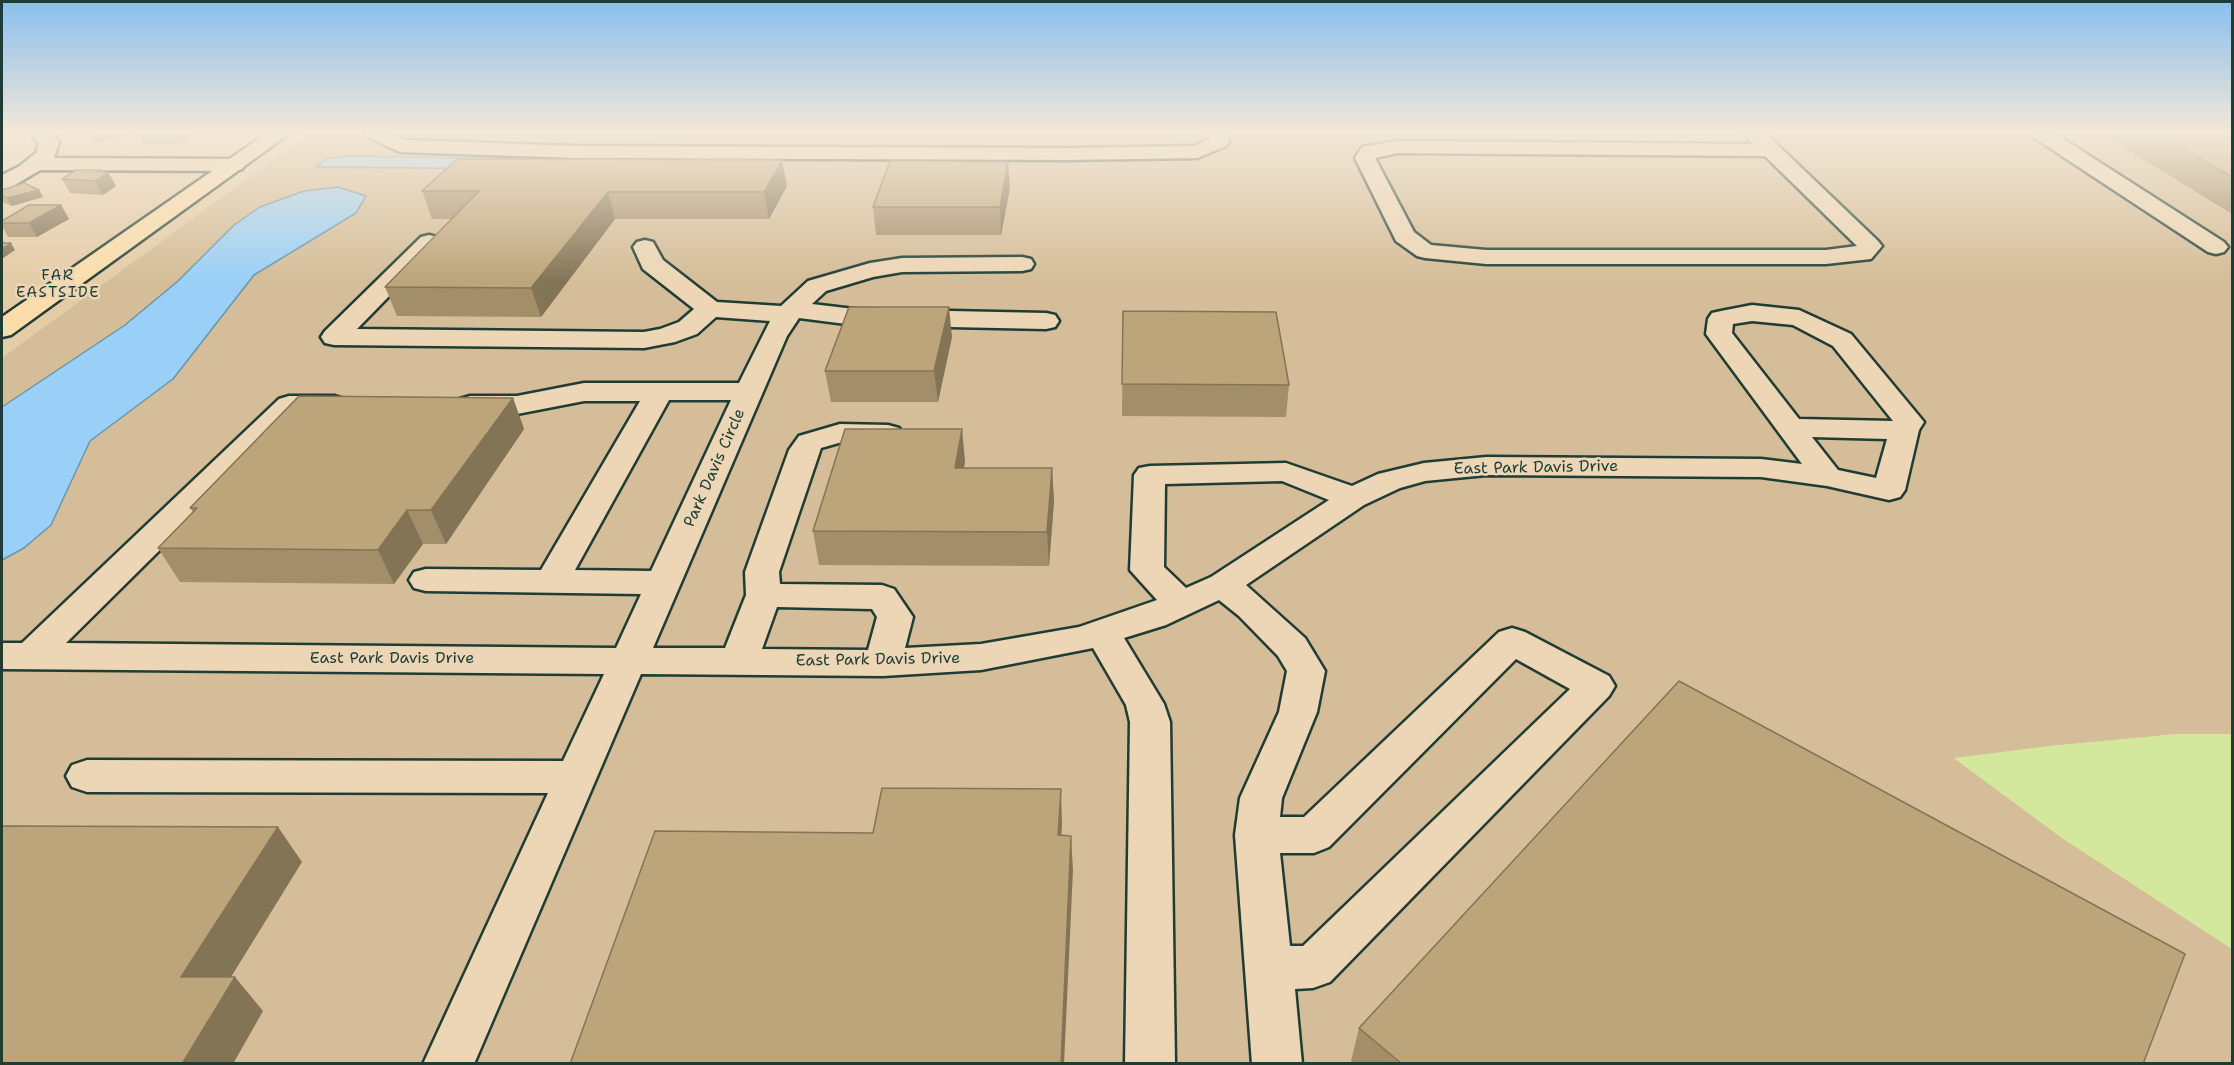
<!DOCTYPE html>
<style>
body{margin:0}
#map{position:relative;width:2234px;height:1065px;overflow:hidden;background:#e4cca7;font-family:"Shantell Sans",sans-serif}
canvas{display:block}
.frame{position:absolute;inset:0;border:3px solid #1f3d34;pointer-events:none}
</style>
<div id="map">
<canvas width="2234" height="1065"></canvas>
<div class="frame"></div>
</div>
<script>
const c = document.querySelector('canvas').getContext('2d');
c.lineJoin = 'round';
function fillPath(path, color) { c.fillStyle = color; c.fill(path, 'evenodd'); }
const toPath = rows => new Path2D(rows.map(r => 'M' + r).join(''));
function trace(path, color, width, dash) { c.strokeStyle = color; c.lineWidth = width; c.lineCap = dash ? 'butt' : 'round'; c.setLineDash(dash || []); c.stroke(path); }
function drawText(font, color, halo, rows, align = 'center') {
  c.font = font + ' "Shantell Sans",sans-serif'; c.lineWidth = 5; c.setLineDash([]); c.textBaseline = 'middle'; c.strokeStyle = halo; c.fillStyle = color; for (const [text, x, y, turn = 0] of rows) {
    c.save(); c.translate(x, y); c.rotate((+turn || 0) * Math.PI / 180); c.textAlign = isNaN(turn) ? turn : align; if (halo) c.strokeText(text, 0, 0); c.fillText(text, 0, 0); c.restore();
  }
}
fillPath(toPath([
 [310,133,2232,133,2232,734,2177,734,2050,746,1955,759,2062,838,2232,949,2232,1063,2,1063,2,358]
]), '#d4bd98');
fillPath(toPath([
 [2177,734,2232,734,2232,949,2062,838,1954,758,2050,746]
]), '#d4e89d');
const water = toPath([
 [352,156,531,159,539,164,517,169,316,167,328,158,352,156],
 [338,187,366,196,356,213,254,275,173,379,90,441,51,525,24,548,2,560,2,407,125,325,178,281,234,225,260,207,304,191,338,187]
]);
fillPath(water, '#9ad0f8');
trace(water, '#6995aa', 1.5);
const minor = toPath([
 [29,133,51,133,56,138,59,142,54,158,235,159,242,161,245,165,242,169,235,171,40,170,10,188,2,189,2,175,20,166,36,153,39,143,29,133],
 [365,133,390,133,404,140,576,146,1069,148,1194,146,1209,139,1208,133,1228,133,1229,142,1226,146,1197,158,1069,160,576,158,400,152,368,137,365,133],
 [1743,133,1765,133,1878,241,1882,246,1871,259,1826,264,1486,264,1425,258,1417,256,1396,241,1355,158,1362,147,1397,141,1753,144,1743,133],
 [1397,153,1765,156,1857,246,1826,250,1486,250,1431,245,1414,232,1375,158,1397,153],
 [2030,133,2054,133,2224,242,2228,247,2224,252,2216,254,2208,252,2033,137,2030,133],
 [429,235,437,237,441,242,437,247,357,329,644,332,660,329,679,322,694,309,643,269,633,247,637,242,645,240,653,242,663,260,717,302,781,306,808,281,870,263,902,258,1022,257,1031,259,1034,264,1031,269,1022,271,902,272,873,277,826,291,812,304,854,309,1046,313,1055,315,1059,321,1055,327,1046,329,854,325,799,318,787,336,653,648,725,648,746,595,745,572,789,450,799,436,840,424,888,425,899,428,903,434,899,440,888,443,842,442,821,448,779,572,780,584,882,585,894,589,913,617,905,648,981,644,1079,627,1157,600,1130,570,1134,475,1139,468,1150,466,1286,463,1352,486,1378,474,1424,463,1486,457,1761,459,1802,464,1706,334,1708,319,1712,313,1721,311,1752,305,1799,310,1851,334,1924,422,1919,430,1905,490,1900,497,1889,500,1827,486,1761,477,1486,475,1425,481,1400,488,1364,505,1246,585,1305,638,1325,671,1317,712,1282,798,1280,817,1304,817,1499,632,1512,628,1525,632,1609,676,1615,686,1609,696,1330,982,1313,988,1295,989,1302,1064,1252,1064,1235,835,1240,798,1279,712,1287,671,1278,656,1239,616,1219,600,1166,625,1124,638,1164,704,1170,722,1175,1064,1125,1064,1130,722,1126,705,1093,648,981,670,883,676,641,674,474,1064,423,1064,548,793,87,792,72,787,66,776,72,765,87,760,563,761,604,674,2,669,2,643,22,643,279,399,289,396,334,396,344,399,348,405,344,411,334,414,297,414,66,643,616,648,641,594,426,591,414,588,409,580,414,572,426,569,541,570,640,401,584,401,517,414,470,414,460,411,456,405,460,399,470,396,517,396,584,383,739,383,770,321,716,317,697,334,675,342,644,348,334,345,325,343,321,337,325,331,421,237,429,235],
 [1752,321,1793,325,1833,346,1893,421,1799,419,1732,333,1733,324,1752,321],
 [669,400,731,400,651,571,575,570,669,400],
 [1812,437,1887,439,1876,478,1838,470,1812,437],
 [1282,481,1329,500,1211,577,1186,588,1164,567,1165,484,1282,481],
 [777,607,872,609,877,617,868,650,762,649,777,607],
 [1516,659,1570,689,1303,946,1290,946,1280,853,1314,853,1329,847,1516,659]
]);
const major = toPath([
 [267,133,290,133,11,335,2,337,2,317,267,133]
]);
trace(minor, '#1f3d34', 5);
trace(major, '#1f3d34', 5);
fillPath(minor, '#ecd6b5');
fillPath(major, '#faddab');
fillPath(toPath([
 [138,133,191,133,192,136,180,144,144,144],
 [766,133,812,133,809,140,768,140],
 [2100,133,2232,133,2232,214],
 [102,172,108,172,116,186,103,195,70,193,62,179],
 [787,186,769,219,615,219,541,317,397,316,385,287,452,219,432,219,422,191],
 [1010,188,1001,235,876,235,873,207],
 [2,190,39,190,43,197,12,206,2,202],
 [61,205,69,219,37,237,8,237,2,226,2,221],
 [1123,311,1289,385,1286,417,1122,416],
 [952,337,938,402,831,402,825,371],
 [513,398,524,429,446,544,423,544,394,584,180,582,158,548,193,512,190,508],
 [965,461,964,468,1052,468,1054,501,1049,566,819,565,813,531],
 [1359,1028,2143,1064,1354,1064,1351,1061]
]), '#a38e6a');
fillPath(toPath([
 [91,133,129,133,129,135,95,142],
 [175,133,191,133,192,136,180,144],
 [808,133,812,133,809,140],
 [782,160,787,186,769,219,764,192],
 [1008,162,1010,188,1001,235,1000,207],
 [101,170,104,175,108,172,116,186,103,195,95,181,97,172],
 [39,190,43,197,12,206,7,198],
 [608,192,615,219,541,317,531,288],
 [61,205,69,219,37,237,29,223],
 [11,243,15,250,2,259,2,249],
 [949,307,952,337,938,402,934,371],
 [513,398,524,429,446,544,431,510],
 [962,429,965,461,958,501,955,468],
 [1052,468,1054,501,1049,566,1047,532],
 [407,510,423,544,394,584,378,550],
 [1061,789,1062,824,1060,870,1058,835],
 [278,827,302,862,210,1011,181,977],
 [1071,836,1073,870,1064,1064,1061,1064],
 [235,977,263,1011,233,1064,182,1064]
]), '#847456');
const building = toPath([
 [2156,133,2232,133,2232,177,2156,133],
 [457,159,782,160,764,192,608,192,531,288,385,287,479,191,422,191,457,159],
 [890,161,1008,162,1000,207,873,207,890,161],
 [76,170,101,170,97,172,108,172,95,181,62,179,76,170],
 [24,183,39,190,7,198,2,196,2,190,24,183],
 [29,205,61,205,29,223,2,223,2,221,29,205],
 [2,243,11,243,2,249,2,243],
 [849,307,949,307,934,371,825,371,849,307],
 [1123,311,1276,312,1289,385,1122,384,1123,311],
 [299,396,513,398,431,510,407,510,378,550,158,548,197,508,190,508,299,396],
 [845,429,962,429,955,468,1052,468,1047,532,813,531,845,429],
 [1679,681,2185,954,2143,1064,1402,1064,1359,1028,1679,681],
 [882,788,1061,789,1058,835,1071,836,1061,1064,570,1064,655,831,873,833,882,788],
 [2,826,278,827,181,977,235,977,182,1064,2,1064,2,826]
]);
fillPath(building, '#bda57b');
trace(building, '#847456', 1.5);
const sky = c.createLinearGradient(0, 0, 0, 282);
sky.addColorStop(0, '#89bfee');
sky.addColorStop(0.47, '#f3e8d7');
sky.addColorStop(1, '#f3e8d700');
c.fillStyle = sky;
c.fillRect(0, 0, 2234, 282);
c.letterSpacing = '1.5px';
drawText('15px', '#1f3d34', '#ecd6b5', [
 ["FAR",58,276],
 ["EASTSIDE",58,293]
]);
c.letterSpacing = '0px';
drawText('16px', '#1f3d34', '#ecd6b5', [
 ["Park Davis Circle",715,468,-66],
 ["East Park Davis Drive",1536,468,-1],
 ["East Park Davis Drive",392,659],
 ["East Park Davis Drive",878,660,-1]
]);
</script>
